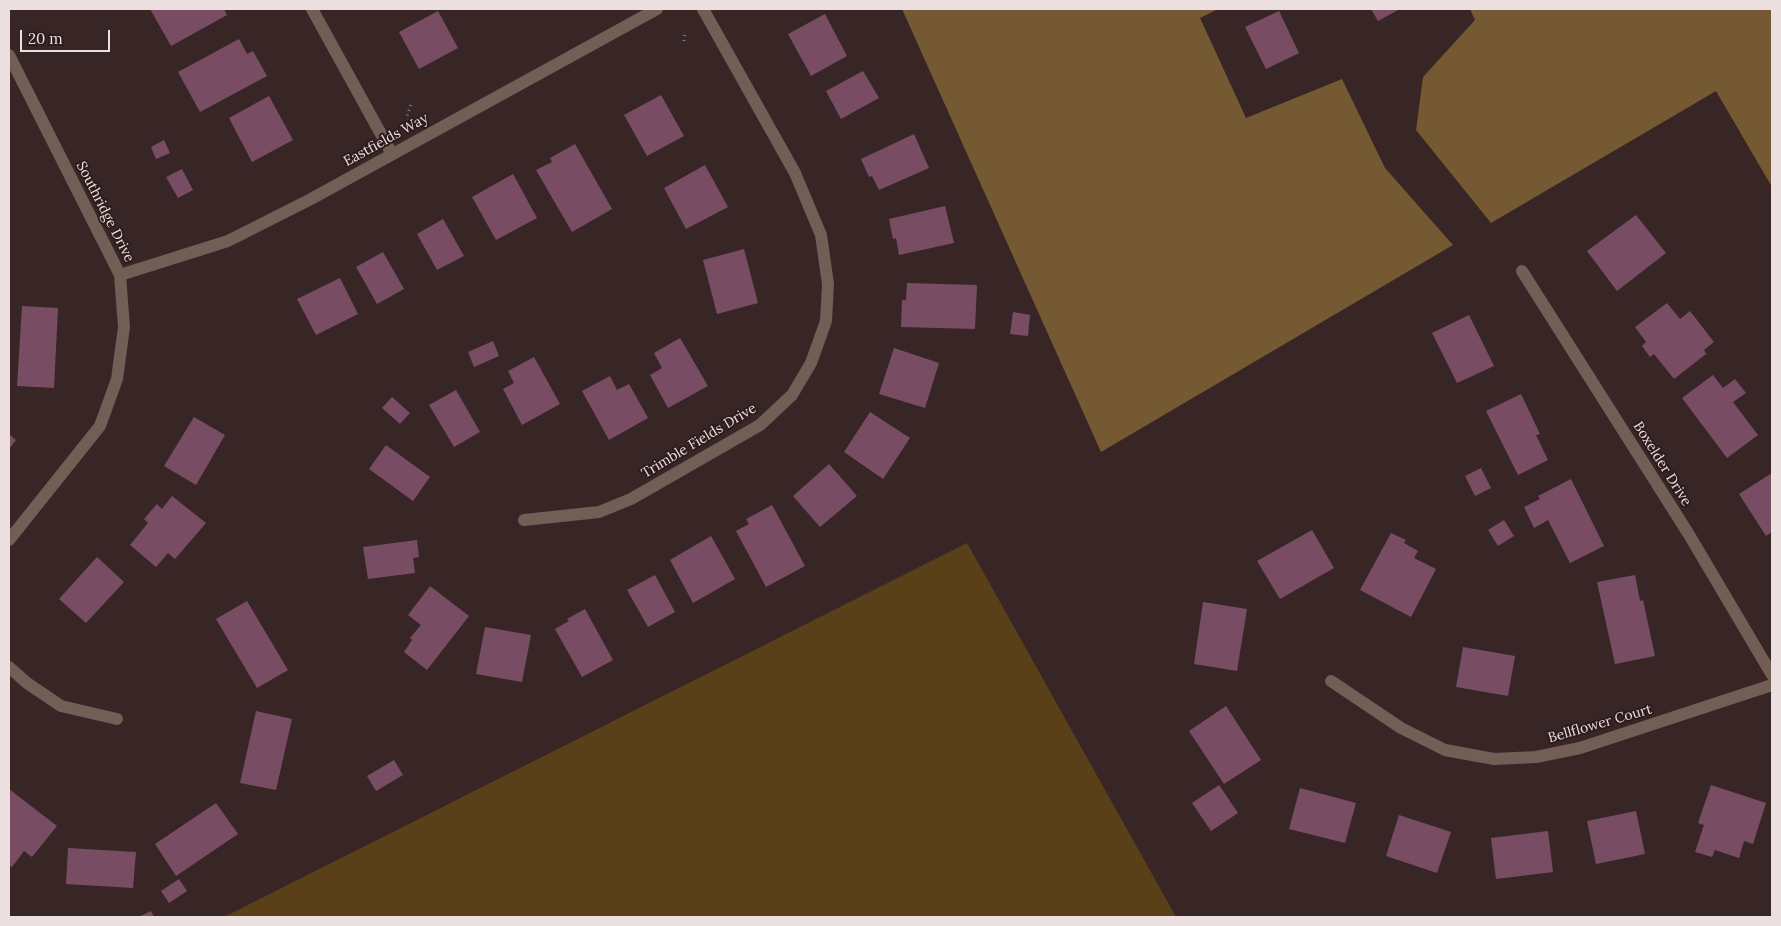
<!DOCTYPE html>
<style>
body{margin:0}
#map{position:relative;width:1781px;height:926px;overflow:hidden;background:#382627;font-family:Lora,serif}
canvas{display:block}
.frame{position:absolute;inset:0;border:10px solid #ecdfe0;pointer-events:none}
.scale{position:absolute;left:20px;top:30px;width:90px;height:22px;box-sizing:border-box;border:2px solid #ecdfe0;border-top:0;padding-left:6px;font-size:15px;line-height:18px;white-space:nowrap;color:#ecdfe0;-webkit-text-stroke:4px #2e1c1d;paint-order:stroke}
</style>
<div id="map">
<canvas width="1781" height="926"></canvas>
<div class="frame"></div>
<div class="scale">20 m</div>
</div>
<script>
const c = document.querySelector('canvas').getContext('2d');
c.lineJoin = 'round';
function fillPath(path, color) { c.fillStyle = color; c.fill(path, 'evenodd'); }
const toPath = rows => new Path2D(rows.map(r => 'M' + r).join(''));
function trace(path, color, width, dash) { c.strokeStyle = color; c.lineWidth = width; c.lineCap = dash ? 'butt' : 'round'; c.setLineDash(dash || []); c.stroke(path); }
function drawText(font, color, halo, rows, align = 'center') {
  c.font = font + ' Lora,serif'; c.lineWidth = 4; c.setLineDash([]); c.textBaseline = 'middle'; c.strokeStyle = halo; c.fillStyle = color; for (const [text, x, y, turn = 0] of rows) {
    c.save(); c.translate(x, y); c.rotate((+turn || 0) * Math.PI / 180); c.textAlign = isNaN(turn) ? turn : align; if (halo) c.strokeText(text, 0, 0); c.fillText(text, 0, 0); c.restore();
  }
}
fillPath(toPath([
 [967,543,1176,917,224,917]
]), '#594019');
fillPath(toPath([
 [902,9,1218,9,1200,18,1246,118,1342,79,1385,168,1453,245,1101,452],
 [1470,9,1772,9,1772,187,1716,91,1491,223,1416,130,1423,77,1475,20]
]), '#755932');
fillPath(toPath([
 [150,9,224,9,227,15,171,46],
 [1371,9,1400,9,1378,21],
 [438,11,458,48,419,69,399,32],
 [1279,11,1299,53,1266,69,1245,27],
 [825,14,847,56,811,76,788,34],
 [239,39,247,54,253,51,267,76,200,112,178,72],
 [863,71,879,98,841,119,826,91],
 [661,95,684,136,647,156,624,115],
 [269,96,293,140,252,162,229,118],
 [914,134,929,168,879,190,872,176,869,177,861,159],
 [164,140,170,153,156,159,151,147],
 [575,144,612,209,572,232,536,170,552,162,550,158],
 [705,165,728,207,686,229,664,188],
 [182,169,193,190,178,198,166,177],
 [513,174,537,218,496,240,472,197],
 [945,206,954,243,899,255,896,238,893,239,889,219],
 [1636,215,1666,253,1617,291,1587,251],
 [443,219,464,256,437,270,417,234],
 [744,249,758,303,717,314,703,260],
 [383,252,404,289,377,304,356,267],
 [340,278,358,314,316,335,297,299],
 [907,283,977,285,975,329,901,327,902,300,906,300],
 [1667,303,1680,319,1690,311,1714,342,1704,350,1706,354,1674,379,1654,354,1650,357,1642,346,1646,342,1635,327],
 [22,306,58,308,54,388,17,386],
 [1013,312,1030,315,1028,336,1010,334],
 [1469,315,1494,366,1457,383,1432,333],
 [680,338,708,386,668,408,650,375,662,368,654,353],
 [493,341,499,356,474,367,468,352],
 [894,348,939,363,925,408,879,394],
 [534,357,560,404,522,425,503,389,514,383,508,371],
 [1713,375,1723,388,1735,379,1746,393,1733,402,1758,435,1727,458,1682,398],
 [610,376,617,390,629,384,648,418,609,440,582,391],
 [456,390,480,432,454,447,429,405],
 [1521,394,1540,434,1536,435,1548,460,1518,475,1486,411],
 [392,397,410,413,400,424,382,408],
 [870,412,910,438,883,479,844,452],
 [194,417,225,435,196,485,164,466],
 [9,434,16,440,9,449],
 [386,445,430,477,413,501,369,469],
 [829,464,857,496,820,527,793,496],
 [1481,468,1491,488,1475,496,1465,476],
 [1772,473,1772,532,1766,536,1739,494],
 [1571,479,1604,546,1570,563,1548,520,1534,528,1524,507,1540,499,1538,496],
 [172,496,206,523,175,559,168,553,156,567,130,545,148,523,144,519,157,504,162,509],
 [772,505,805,566,766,587,736,531,749,524,746,519],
 [1504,520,1514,536,1498,546,1488,530],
 [1312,530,1334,568,1280,599,1257,561],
 [1391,533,1406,540,1404,543,1418,551,1414,558,1436,569,1411,617,1360,590],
 [711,536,735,579,693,603,670,560],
 [417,540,419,557,413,558,415,573,368,579,363,547],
 [97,557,124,582,86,623,59,599],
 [655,575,675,612,648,627,627,590],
 [1635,575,1640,601,1643,600,1655,656,1615,664,1597,582],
 [430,586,469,616,427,670,404,652,412,640,410,638,421,625,408,615],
 [247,601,288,670,257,688,216,619],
 [1203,602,1247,609,1237,671,1194,664],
 [585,609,613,660,582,677,555,629,569,621,567,619],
 [485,627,531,635,522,682,476,674],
 [1463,647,1515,656,1508,696,1456,687],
 [1226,706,1261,760,1224,784,1189,731],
 [256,711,292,719,276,790,240,783],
 [394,760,403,775,376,791,367,776],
 [1219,785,1238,813,1211,831,1192,803],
 [1711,785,1766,803,1753,844,1744,841,1739,858,1715,850,1712,857,1695,852,1704,825,1698,823],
 [1300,788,1356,803,1345,843,1289,829],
 [9,789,57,826,32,857,24,851,12,867,9,865],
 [216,803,238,834,176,876,155,844],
 [1636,811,1645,854,1596,864,1587,821],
 [1399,815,1451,832,1437,873,1386,856],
 [1548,831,1553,872,1496,879,1491,838],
 [68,848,136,852,133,888,66,884],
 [179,879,187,891,169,903,161,891],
 [151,911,154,917,138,917]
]), '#784d63');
trace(toPath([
 [684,41,685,33],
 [409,120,407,116,411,104]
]), '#89797a', 3, [1, 4]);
trace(toPath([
 [312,9,392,154],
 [9,55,120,275,124,327,117,379,100,426,9,540],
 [1522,271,1688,533,1772,675],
 [120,275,228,241,311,199,657,9],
 [524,520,599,512,631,499,760,425,792,395,811,363,826,321,828,284,821,235,795,173,703,9],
 [9,667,27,683,61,706,117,719],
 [1331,681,1401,728,1445,750,1494,759,1536,757,1580,748,1772,685]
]), '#725e55', 12);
drawText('14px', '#ecdfe0', '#2e1c1d', [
 ["Eastfields Way",386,140,-29],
 ["Southridge Drive",105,212,63],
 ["Trimble Fields Drive",699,441,-31],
 ["Boxelder Drive",1662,464,58],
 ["Bellflower Court",1600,724,-16]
]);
</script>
